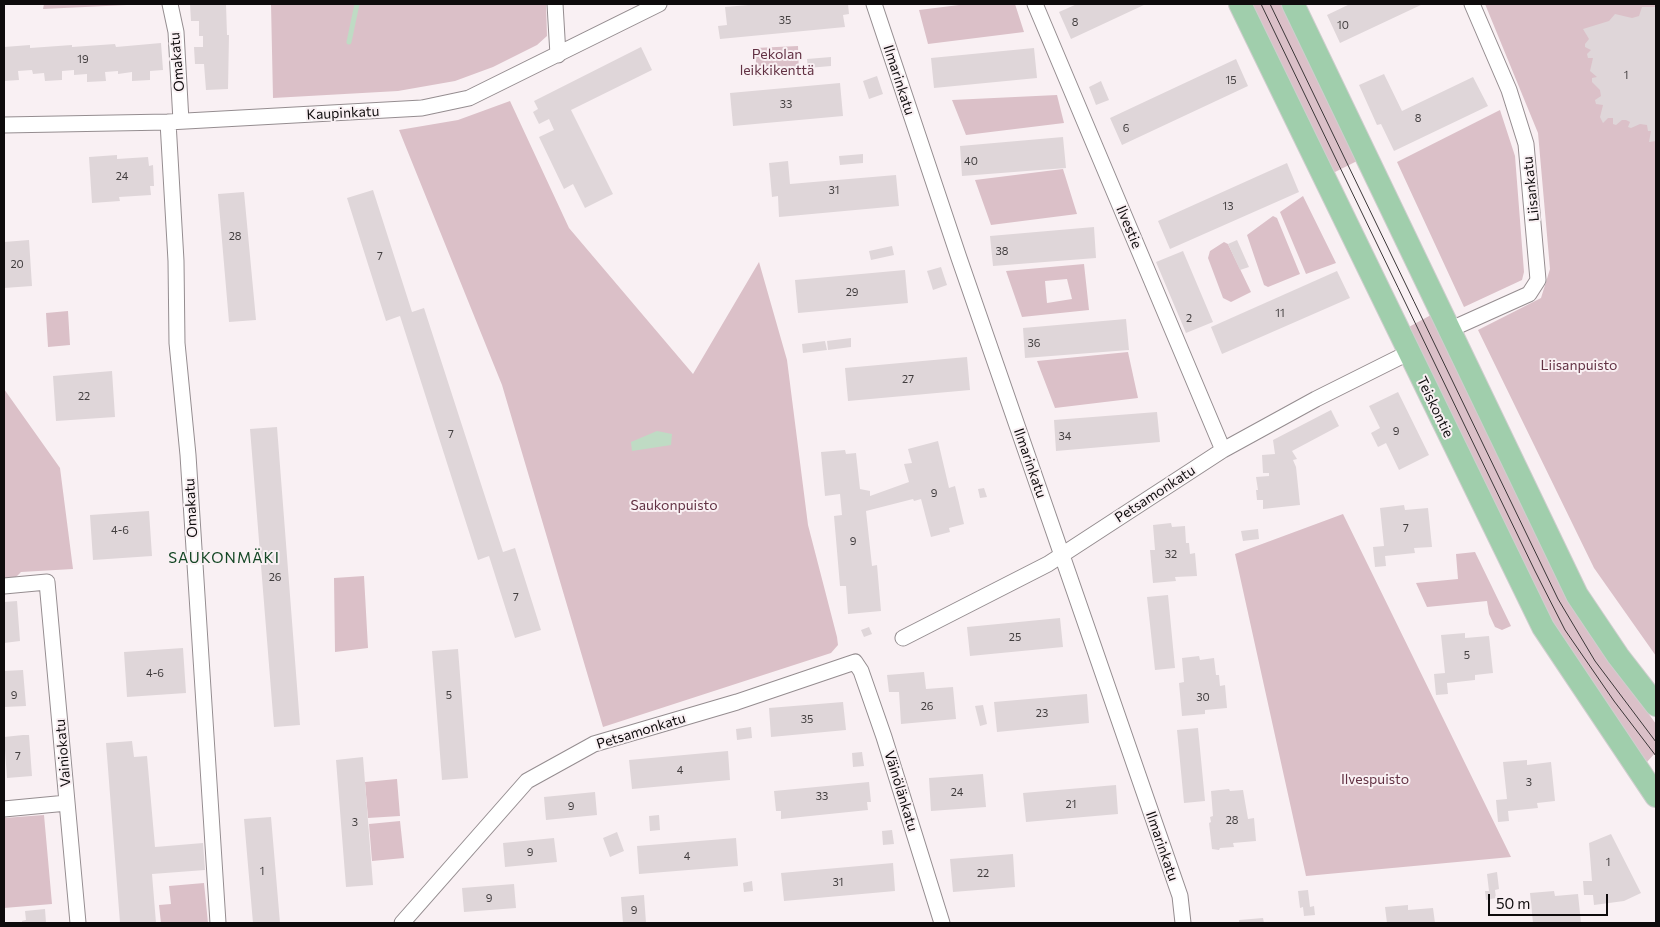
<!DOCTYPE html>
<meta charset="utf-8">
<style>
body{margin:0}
#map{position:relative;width:1660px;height:927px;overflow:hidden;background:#f9f0f3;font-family:Commissioner,sans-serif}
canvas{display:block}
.frame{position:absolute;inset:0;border:5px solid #0e0b0c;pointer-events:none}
.scale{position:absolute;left:1488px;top:894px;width:120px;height:22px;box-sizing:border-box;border:2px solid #0e0b0c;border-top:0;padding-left:6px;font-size:15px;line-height:18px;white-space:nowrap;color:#0e0b0c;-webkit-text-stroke:4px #f9f0f3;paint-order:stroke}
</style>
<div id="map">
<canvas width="1660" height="927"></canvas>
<div class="frame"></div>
<div class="scale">50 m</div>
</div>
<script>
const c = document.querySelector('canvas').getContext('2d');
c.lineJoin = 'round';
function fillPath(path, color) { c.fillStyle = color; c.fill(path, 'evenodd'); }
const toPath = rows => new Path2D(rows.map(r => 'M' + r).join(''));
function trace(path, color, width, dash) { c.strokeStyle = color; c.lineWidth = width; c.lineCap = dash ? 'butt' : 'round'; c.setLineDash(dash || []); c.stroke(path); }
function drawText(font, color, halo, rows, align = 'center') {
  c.font = font + ' Commissioner,sans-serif'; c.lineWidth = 4; c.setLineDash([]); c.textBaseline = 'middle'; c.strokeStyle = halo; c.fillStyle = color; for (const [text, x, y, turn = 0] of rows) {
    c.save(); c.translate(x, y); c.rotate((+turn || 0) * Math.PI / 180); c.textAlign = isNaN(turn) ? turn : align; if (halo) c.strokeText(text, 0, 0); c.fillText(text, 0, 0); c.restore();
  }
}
fillPath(toPath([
 [44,4,148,4,43,9],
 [271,4,546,4,547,36,537,45,493,67,455,81,398,91,273,98],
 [967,4,1015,4,1024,32,928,44,919,10],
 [1248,4,1282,4,1357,161,1331,174],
 [1485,4,1656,4,1656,656,1594,568,1478,330,1541,298,1550,269,1538,133],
 [798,46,799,75,757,77,755,48],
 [1057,95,1064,123,966,135,952,100],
 [510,101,569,228,693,374,759,262,787,360,808,525,837,637,838,645,831,653,603,727,502,385,399,130,458,120],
 [1500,110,1515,156,1524,272,1522,280,1464,307,1397,162],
 [1063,169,1077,214,991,225,975,180],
 [1303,196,1336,263,1306,274,1280,212],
 [1273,216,1277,218,1300,274,1268,287,1264,285,1247,235],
 [1224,242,1228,244,1251,292,1231,302,1223,298,1208,258,1210,251],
 [1084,264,1089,310,1022,317,1006,271],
 [1067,279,1072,299,1047,303,1045,281],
 [68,311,70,345,48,347,46,313],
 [1431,315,1581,620,1656,724,1656,752,1647,762,1571,660,1407,328],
 [1128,352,1138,398,1055,408,1037,361],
 [4,389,60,468,73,569,21,572,16,577,4,579],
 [1343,514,1511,857,1306,876,1235,554],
 [1475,552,1511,626,1502,630,1495,627,1489,614,1487,601,1427,607,1416,583,1458,579,1456,554],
 [364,576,368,648,335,652,334,578],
 [397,779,400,816,368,818,365,782],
 [44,815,52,904,4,908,4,818],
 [400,821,404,858,372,861,369,824],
 [204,883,208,923,161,923,159,905,171,904,169,886]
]), '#dbc0c8');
fillPath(toPath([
 [657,431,672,434,671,445,632,451,631,442]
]), '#bfdbc4');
trace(toPath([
 [349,42,357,4]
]), '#bfdbc4', 5);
fillPath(toPath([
 [190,4,226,4,227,35,229,35,228,89,206,90,204,64,195,64,194,47,203,47,203,36,199,36,199,21,191,21],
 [760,4,848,4,849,14,843,15,845,27,720,39,718,26,727,25,725,7],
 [1077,4,1146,4,1071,39,1059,12],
 [1350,4,1423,4,1340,43,1327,15],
 [1642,7,1656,7,1656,141,1649,142,1651,131,1648,131,1647,125,1640,124,1631,128,1628,127,1630,122,1626,120,1622,120,1616,125,1613,124,1613,118,1608,118,1603,123,1600,117,1603,105,1596,104,1595,100,1601,96,1600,90,1592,82,1592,78,1597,77,1590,71,1593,58,1588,58,1587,54,1591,50,1585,47,1585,44,1589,39,1583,29,1609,21,1615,14,1632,18,1639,16],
 [161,43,163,70,150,71,150,80,132,81,132,72,118,74,118,71,105,72,106,81,87,82,87,74,74,75,74,70,62,71,62,80,45,81,44,73,33,74,32,70,18,71,19,80,4,81,4,47,30,45,30,48,72,45,72,47,115,44,116,47],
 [641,47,652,70,571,110,613,194,585,208,573,184,564,189,539,137,554,130,549,119,539,124,533,112,538,109,534,101],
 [1034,48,1037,78,934,88,931,58],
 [831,57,831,66,808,68,807,59],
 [1236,59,1248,86,1122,145,1110,118],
 [1384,74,1402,111,1473,77,1488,106,1394,151,1381,124,1377,125,1359,85],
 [877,76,883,94,869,99,863,81],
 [1101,81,1109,100,1096,105,1089,87],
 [840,83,843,116,733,126,730,93],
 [1063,137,1066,168,962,176,960,146],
 [863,154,863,163,840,165,839,156],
 [117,155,117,159,148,157,149,166,153,165,154,186,150,186,151,195,119,197,120,201,92,203,89,157],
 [788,161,790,184,896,175,899,206,779,217,778,196,772,197,769,163],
 [1287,163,1299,192,1170,249,1158,221],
 [373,190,412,312,424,308,503,552,515,548,541,630,515,638,489,556,478,560,400,316,386,321,347,198],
 [244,192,256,320,229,322,218,194],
 [1094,227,1096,258,993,266,990,236],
 [29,240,32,286,4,288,4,242],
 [1237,240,1249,267,1240,270,1228,244],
 [892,246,894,255,871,260,869,251],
 [1183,251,1213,322,1186,333,1156,262],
 [941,267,947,285,933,290,927,271],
 [905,270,908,303,798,313,795,280],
 [1337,271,1350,298,1222,354,1211,327],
 [1126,319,1129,350,1025,358,1023,328],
 [851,338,851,347,828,350,827,341],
 [825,341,827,350,803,353,802,344],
 [967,357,970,390,848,401,845,368],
 [112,371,115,417,56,421,53,376],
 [1398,392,1429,455,1399,470,1386,443,1378,447,1371,433,1380,428,1369,406],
 [1331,410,1339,426,1292,451,1297,459,1293,460,1296,467,1300,505,1263,509,1263,500,1257,500,1256,490,1258,490,1256,477,1269,476,1269,473,1263,473,1262,455,1275,454,1273,440],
 [1157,412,1160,442,1056,451,1054,420],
 [277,427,300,725,274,727,250,429],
 [938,441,949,488,955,486,964,524,949,528,950,532,931,537,921,499,914,501,913,499,866,511,872,566,877,565,881,611,848,614,846,586,840,586,834,516,842,515,840,494,825,496,821,452,845,450,846,454,856,453,860,489,870,491,870,496,909,482,904,464,912,463,908,449],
 [984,488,987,497,980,498,978,489],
 [1404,505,1405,510,1428,508,1432,547,1414,548,1415,553,1385,556,1386,566,1375,567,1373,547,1384,546,1380,508],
 [149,511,152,556,93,560,90,515],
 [1171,523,1172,527,1185,526,1186,543,1189,543,1190,554,1195,553,1197,576,1175,577,1176,581,1153,583,1150,550,1155,550,1153,525],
 [1258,529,1259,539,1243,541,1241,531],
 [1168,595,1175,668,1155,670,1147,597],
 [17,601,20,641,4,643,4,602],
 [1060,618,1063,647,970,656,967,627],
 [869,627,872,634,864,637,861,630],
 [1465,633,1465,638,1489,636,1493,673,1475,675,1475,680,1447,683,1448,694,1436,695,1434,674,1445,673,1441,635],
 [183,648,186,693,127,697,124,652],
 [458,649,468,778,442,780,432,651],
 [1199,656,1200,660,1214,658,1216,675,1219,675,1220,686,1225,685,1227,708,1205,710,1205,714,1182,716,1179,683,1184,682,1182,658],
 [23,670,26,706,4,707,4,671],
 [924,672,926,689,953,687,956,719,901,724,899,692,889,692,887,675],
 [1087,694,1089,723,997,732,994,702],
 [843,702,846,730,771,737,769,708],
 [983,705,987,724,980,726,975,706],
 [751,727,752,738,737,740,736,729],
 [1198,728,1205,801,1184,803,1177,730],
 [23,735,29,735,32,776,7,778,4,737],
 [132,741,134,757,147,756,155,847,203,843,205,870,152,874,156,923,120,923,106,743],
 [728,751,730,780,632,789,629,760],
 [862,752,864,766,853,767,852,753],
 [363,757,373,885,346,887,336,760],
 [1527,760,1527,765,1551,762,1555,801,1537,803,1538,808,1508,811,1509,821,1498,822,1496,800,1507,799,1503,762],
 [983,774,986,807,931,811,929,778],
 [869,782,871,802,867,802,868,810,781,819,781,811,776,811,774,791],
 [1116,785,1118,814,1026,822,1023,793],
 [1229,789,1230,791,1243,790,1248,819,1254,818,1256,841,1233,843,1234,847,1220,848,1219,850,1212,849,1209,823,1211,822,1210,817,1213,816,1211,791],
 [595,792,597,815,546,820,544,797],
 [659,815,660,830,650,831,649,816],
 [271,817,280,923,253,923,244,819],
 [892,830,894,844,883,845,882,831],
 [617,832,624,851,610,857,603,838],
 [1611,834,1641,893,1624,901,1594,905,1593,895,1584,895,1583,881,1592,881,1589,843],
 [554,838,557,862,505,867,503,843],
 [736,838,738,866,639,874,637,846],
 [1013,854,1015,887,953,892,950,859],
 [893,863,895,891,784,901,781,873],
 [1497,872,1499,889,1495,890,1496,898,1486,900,1485,891,1489,891,1487,874],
 [752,881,753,891,744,892,743,883],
 [514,884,516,908,464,912,462,888],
 [1308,890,1310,907,1314,906,1315,915,1304,916,1303,907,1300,908,1298,891],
 [1554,891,1555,896,1578,894,1581,923,1533,923,1530,893],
 [644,895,646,923,623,923,621,897],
 [1408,905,1408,910,1433,908,1435,923,1387,923,1385,907],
 [45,909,46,923,22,923,22,921,26,920,25,911],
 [1263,918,1264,923,1239,923,1239,920]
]), '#dfd6d9');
const minor = toPath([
 [170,4,176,32,181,121],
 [555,4,558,55],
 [874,4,959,258,1180,896,1183,923],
 [1035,4,1223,450],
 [168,122,176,261,177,343,188,455,218,923],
 [4,125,168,122,422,108,469,98,659,4],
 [1449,330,1529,294,1538,280,1526,144,1509,90,1472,4],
 [4,586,47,582,78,923],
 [903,638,1048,564,1223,450,1316,399,1408,353],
 [4,809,67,803],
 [402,923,527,781,594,744,737,702,855,662,861,671,884,737,942,923]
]);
const primary = toPath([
 [1240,4,1543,627,1656,796],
 [1293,4,1577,595,1618,656,1656,705]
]);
trace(minor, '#958d90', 17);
trace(primary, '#cfcece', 24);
trace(minor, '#fff', 15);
trace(primary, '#a0ceac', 22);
trace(toPath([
 [1261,4,1535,571,1565,630,1614,701,1656,756],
 [1270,4,1558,599,1595,661,1656,742]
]), '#3b3738', 1);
drawText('11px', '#423e3f', null, [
 ["35",785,20],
 ["8",1075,22],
 ["10",1343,25],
 ["19",83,59],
 ["1",1626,75],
 ["15",1231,80],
 ["33",786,104],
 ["8",1418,118],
 ["6",1126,128],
 ["40",971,161],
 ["24",122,176],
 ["31",834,190],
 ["13",1228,206],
 ["28",235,236],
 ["38",1002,251],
 ["7",380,256],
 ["20",17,264],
 ["29",852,292],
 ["11",1280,313],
 ["2",1189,318],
 ["36",1034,343],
 ["27",908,379],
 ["22",84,396],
 ["9",1396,431],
 ["7",451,434],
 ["34",1065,436],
 ["9",934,493],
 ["7",1406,528],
 ["4-6",120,530],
 ["9",853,541],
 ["32",1171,554],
 ["26",275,577],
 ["7",516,597],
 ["25",1015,637],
 ["5",1467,655],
 ["4-6",155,673],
 ["9",14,695],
 ["5",449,695],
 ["30",1203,697],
 ["26",927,706],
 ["23",1042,713],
 ["35",807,719],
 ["7",18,756],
 ["4",680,770],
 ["3",1529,782],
 ["24",957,792],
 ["33",822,796],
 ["21",1071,804],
 ["9",571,806],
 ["28",1232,820],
 ["3",355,822],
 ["9",530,852],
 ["4",687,856],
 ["1",1608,862],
 ["1",262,871],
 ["22",983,873],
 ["31",838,882],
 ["9",489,898],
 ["9",634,910]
]);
drawText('14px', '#623143', '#f9f0f3', [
 ["Pekolan",777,54],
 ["leikkikenttä",777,70],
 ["Liisanpuisto",1579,365],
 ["Saukonpuisto",674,505],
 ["Ilvespuisto",1375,779]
]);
drawText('14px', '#0e0b0c', '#f9f0f3', [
 ["Omakatu",177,62,-95],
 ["Ilmarinkatu",899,80,72],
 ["Kaupinkatu",343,113,-3],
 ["Liisankatu",1531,189,-96],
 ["Ilvestie",1129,227,67],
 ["Teiskontie",1435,407,64],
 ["Ilmarinkatu",1030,463,71],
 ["Petsamonkatu",1155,494,-33],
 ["Omakatu",191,508,-93],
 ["Petsamonkatu",641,731,-17],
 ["Vainiokatu",63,753,-95],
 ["Väinölänkatu",901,791,73],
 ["Ilmarinkatu",1162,846,71]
]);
c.letterSpacing = '1px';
drawText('15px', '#154725', '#f9f0f3', [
 ["SAUKONMÄKI",224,558]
]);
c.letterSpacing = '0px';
</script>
